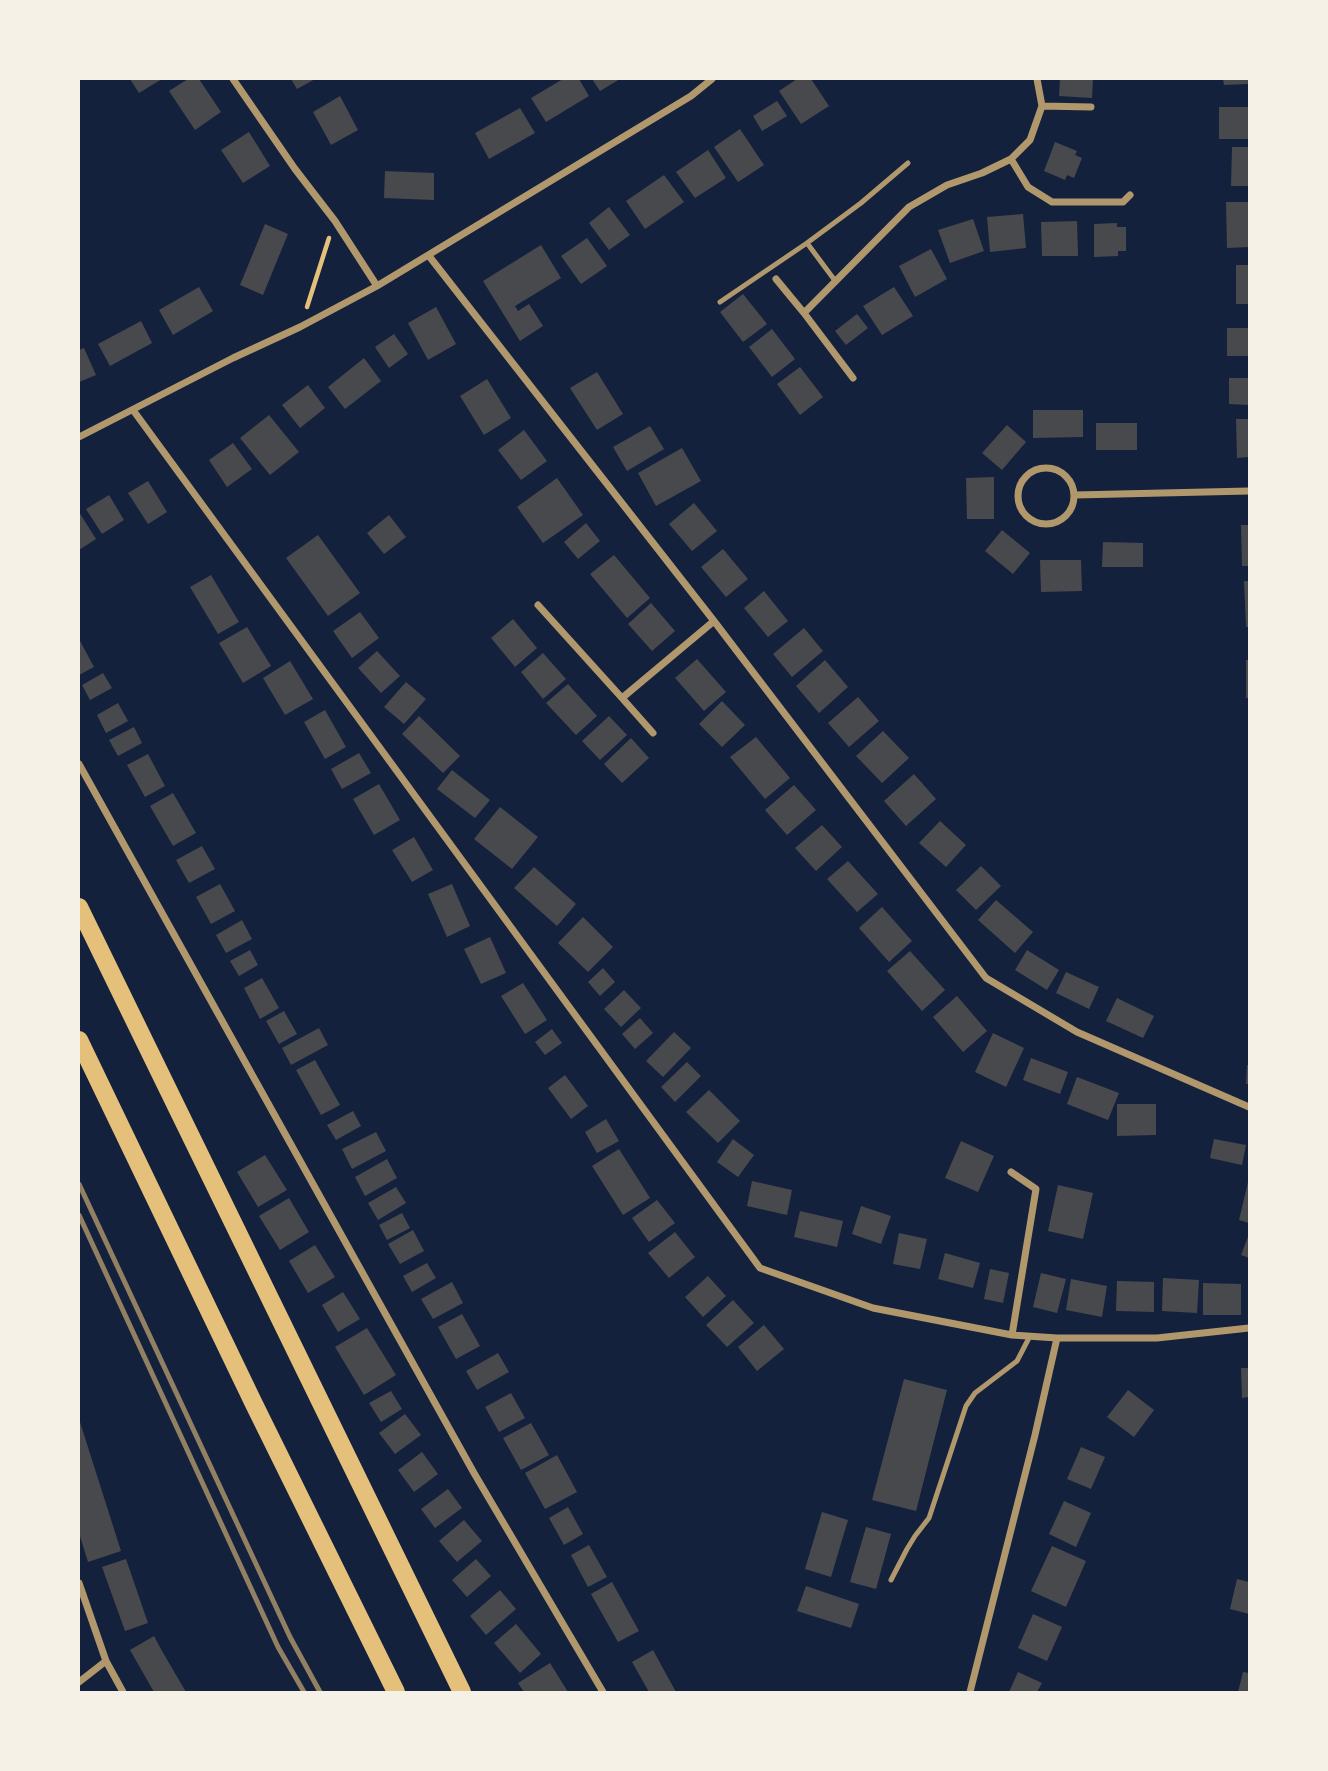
<!DOCTYPE html>
<style>
body{margin:0}
#map{position:relative;width:1328px;height:1771px;overflow:hidden;background:#14213d;font-family:"Noto Sans",sans-serif}
canvas{display:block}
.frame{position:absolute;inset:0;border:80px solid #f6f1e7;pointer-events:none}
</style>
<div id="map">
<canvas width="1328" height="1771"></canvas>
<div class="frame"></div>
</div>
<script>
const c = document.querySelector('canvas').getContext('2d');
c.lineJoin = 'round';
function fillPath(path, color) { c.fillStyle = color; c.fill(path, 'evenodd'); }
const toPath = rows => new Path2D(rows.map(r => 'M' + r).join(''));
function trace(path, color, width, dash) { c.strokeStyle = color; c.lineWidth = width; c.lineCap = dash ? 'butt' : 'round'; c.setLineDash(dash || []); c.stroke(path); }
fillPath(toPath([
 [130,79,162,79,139,93],
 [188,79,199,79,221,112,195,130,169,91],
 [291,79,315,79,297,89],
 [563,79,579,79,589,96,546,122,531,98],
 [592,79,620,79,600,91],
 [797,79,811,79,829,106,801,124,779,91],
 [1060,79,1093,79,1092,98,1059,96],
 [1223,79,1249,79,1249,84,1224,85],
 [340,96,358,130,331,145,313,112],
 [777,101,787,116,762,131,753,116],
 [1219,107,1249,107,1249,139,1219,139],
 [520,108,535,133,489,159,475,133],
 [740,129,764,165,738,182,714,147],
 [249,132,270,166,243,183,221,150],
 [1055,142,1077,151,1075,155,1082,158,1074,178,1067,175,1065,180,1044,171],
 [1232,147,1249,147,1249,186,1231,186],
 [708,150,726,178,695,198,676,172],
 [385,171,434,173,434,200,384,198],
 [664,175,684,202,645,229,626,201],
 [1226,202,1249,202,1249,247,1227,248],
 [609,207,630,235,609,250,589,223],
 [1023,214,1026,248,990,252,987,217],
 [973,219,984,251,950,263,938,230],
 [1077,221,1078,256,1042,256,1041,222],
 [1117,223,1117,227,1126,227,1126,251,1118,251,1118,256,1094,257,1094,224],
 [265,224,288,234,263,295,240,285],
 [587,238,607,266,581,284,561,256],
 [541,245,561,278,515,306,518,311,529,304,543,326,520,341,483,281],
 [931,249,947,279,915,297,899,266],
 [1236,265,1249,265,1249,304,1236,304],
 [199,287,213,311,173,335,159,310],
 [894,287,913,316,882,335,863,306],
 [743,294,767,324,743,342,720,312],
 [436,307,456,344,428,360,408,323],
 [857,314,868,328,846,345,835,331],
 [141,321,152,343,110,366,98,344],
 [1227,328,1249,328,1249,356,1227,356],
 [772,329,795,359,772,377,749,347],
 [394,334,408,354,389,368,375,347],
 [84,348,96,375,79,382,79,350],
 [364,358,381,381,345,409,328,387],
 [800,367,823,397,800,415,777,384],
 [597,372,623,414,597,430,570,388],
 [1229,378,1249,378,1249,405,1229,404],
 [487,379,511,418,484,435,460,396],
 [308,385,325,408,300,428,282,405],
 [1033,410,1083,410,1083,437,1033,438],
 [269,415,299,452,270,475,240,438],
 [1236,419,1249,419,1249,457,1237,458],
 [1096,423,1137,423,1137,450,1096,450],
 [1007,425,1026,442,1002,470,982,453],
 [650,426,664,449,627,471,613,447],
 [524,430,547,461,521,480,498,450],
 [233,443,252,469,227,487,209,460],
 [682,448,701,481,656,506,638,473],
 [994,477,994,519,967,519,966,478],
 [557,478,583,515,543,543,517,507],
 [148,481,167,512,148,524,128,493],
 [109,495,124,520,102,534,86,509],
 [694,503,717,531,692,551,669,524],
 [79,512,96,539,79,550],
 [389,515,406,537,384,554,367,533],
 [586,523,600,541,578,559,564,542],
 [1241,525,1249,525,1249,566,1242,566],
 [1002,530,1030,553,1013,574,985,551],
 [318,535,360,593,328,616,286,558],
 [1103,542,1143,543,1143,567,1102,567],
 [723,549,748,579,726,597,701,567],
 [614,555,650,598,627,618,590,574],
 [1040,560,1081,560,1082,591,1041,592],
 [211,575,239,622,218,634,190,587],
 [1244,581,1249,581,1249,627,1246,627],
 [764,591,788,621,768,637,744,608],
 [651,603,675,631,652,651,628,624],
 [360,612,379,638,352,658,333,631],
 [513,619,537,648,515,667,491,638],
 [247,627,271,666,243,683,219,643],
 [804,628,823,651,792,677,773,654],
 [79,639,94,667,79,675],
 [377,651,400,676,381,693,358,668],
 [543,653,566,679,543,699,521,672],
 [697,659,726,692,704,711,675,678],
 [825,660,848,687,819,713,796,686],
 [1246,660,1249,660,1249,698,1246,698],
 [290,661,313,699,285,715,263,678],
 [103,673,112,688,90,700,82,685],
 [406,682,426,699,404,724,384,707],
 [568,684,597,716,576,735,546,703],
 [858,697,879,721,849,747,828,723],
 [722,701,745,725,722,747,699,724],
 [118,703,128,721,106,733,97,715],
 [325,710,346,747,325,759,304,722],
 [419,716,460,756,443,773,402,734],
 [609,716,627,735,600,760,582,741],
 [134,727,142,743,118,756,109,740],
 [883,731,909,758,882,783,856,756],
 [756,737,790,778,765,799,730,757],
 [631,738,649,758,622,783,604,764],
 [359,753,371,773,342,789,331,769],
 [148,754,165,786,145,797,127,765],
 [452,770,490,800,475,818,437,789],
 [914,774,936,799,906,826,884,801],
 [379,784,400,820,374,835,353,799],
 [794,785,816,810,787,835,765,810],
 [173,793,196,833,173,846,150,806],
 [500,807,538,837,512,869,474,839],
 [940,821,966,845,946,867,919,843],
 [822,825,842,847,816,871,795,848],
 [414,837,433,870,412,882,392,850],
 [202,846,215,869,189,883,176,860],
 [848,861,878,894,857,912,827,879],
 [981,866,1001,886,976,910,956,890],
 [534,867,576,904,557,926,514,888],
 [220,884,235,911,211,924,196,897],
 [452,884,470,926,447,937,428,894],
 [996,900,1033,932,1015,953,978,920],
 [882,907,912,941,889,962,859,928],
 [583,917,613,947,588,972,558,943],
 [242,920,252,939,226,953,216,935],
 [490,937,506,973,481,984,464,949],
 [250,950,258,965,239,976,230,961],
 [1027,950,1059,970,1047,990,1015,970],
 [910,951,945,990,922,1011,887,971],
 [603,968,615,982,600,996,588,982],
 [1066,972,1099,987,1089,1009,1056,993],
 [262,978,279,1008,260,1019,244,988],
 [523,983,547,1020,525,1034,501,996],
 [624,990,641,1008,621,1027,604,1009],
 [957,996,987,1031,963,1052,933,1017],
 [1117,998,1154,1016,1143,1038,1106,1021],
 [284,1011,297,1034,279,1044,266,1021],
 [640,1018,653,1033,635,1049,622,1034],
 [319,1028,328,1045,291,1065,282,1048],
 [552,1029,562,1043,545,1055,535,1042],
 [674,1032,691,1048,663,1077,646,1061],
 [993,1033,1024,1048,1006,1087,975,1072],
 [1031,1058,1068,1072,1060,1094,1023,1080],
 [315,1060,340,1105,321,1115,296,1070],
 [687,1062,701,1076,675,1102,661,1087],
 [1247,1065,1249,1065,1249,1084,1246,1084],
 [565,1075,588,1106,571,1119,548,1088],
 [1077,1077,1119,1093,1108,1120,1067,1104],
 [709,1090,740,1121,718,1143,686,1112],
 [1117,1104,1156,1104,1156,1135,1117,1136],
 [353,1111,361,1126,336,1140,327,1125],
 [606,1119,619,1141,597,1153,585,1132],
 [376,1132,386,1151,352,1169,342,1149],
 [733,1139,754,1155,738,1177,717,1162],
 [1214,1139,1246,1145,1242,1165,1210,1158],
 [961,1141,994,1156,978,1192,945,1178],
 [619,1149,650,1198,623,1215,592,1166],
 [265,1155,287,1190,258,1207,237,1172],
 [387,1159,397,1178,365,1196,355,1177],
 [752,1181,792,1190,787,1215,747,1206],
 [1248,1182,1249,1182,1249,1223,1239,1220],
 [1058,1185,1093,1193,1083,1239,1048,1231],
 [396,1187,406,1203,378,1220,368,1203],
 [289,1198,309,1232,280,1250,259,1216],
 [657,1200,675,1223,649,1242,632,1218],
 [861,1206,891,1216,881,1244,852,1234],
 [800,1211,843,1221,837,1247,794,1237],
 [402,1213,410,1228,387,1240,379,1225],
 [413,1230,424,1251,400,1264,388,1244],
 [675,1232,695,1257,669,1278,648,1253],
 [899,1233,927,1239,920,1269,893,1264],
 [1249,1234,1249,1258,1241,1255],
 [315,1245,335,1277,308,1293,289,1261],
 [945,1253,980,1263,973,1288,938,1279],
 [427,1263,436,1278,412,1292,403,1276],
 [990,1269,1009,1273,1003,1303,984,1299],
 [1041,1273,1066,1279,1057,1313,1033,1307],
 [708,1276,726,1296,703,1317,685,1297],
 [1163,1278,1199,1280,1197,1313,1162,1311],
 [1071,1279,1107,1286,1102,1317,1066,1310],
 [1117,1281,1154,1282,1154,1312,1116,1311],
 [452,1282,463,1303,433,1319,421,1299],
 [1203,1283,1241,1284,1241,1315,1203,1315],
 [343,1292,360,1319,338,1332,322,1305],
 [733,1300,754,1323,727,1347,706,1325],
 [462,1314,480,1346,456,1359,438,1327],
 [764,1325,784,1349,757,1371,738,1347],
 [367,1328,396,1375,364,1395,335,1347],
 [498,1353,509,1372,477,1390,466,1371],
 [1241,1368,1249,1368,1249,1397,1242,1398],
 [904,1379,947,1390,916,1511,872,1500],
 [1128,1390,1154,1410,1134,1437,1107,1417],
 [391,1391,402,1409,381,1422,369,1403],
 [511,1393,525,1418,499,1432,485,1407],
 [405,1414,421,1435,395,1454,379,1433],
 [79,1419,121,1551,88,1562,79,1533],
 [531,1423,549,1455,521,1470,503,1438],
 [1081,1447,1105,1457,1091,1489,1067,1479],
 [422,1452,438,1474,414,1492,398,1470],
 [557,1455,577,1492,545,1509,525,1473],
 [448,1489,462,1508,435,1528,421,1509],
 [1064,1501,1091,1513,1076,1547,1049,1534],
 [568,1507,583,1534,564,1545,549,1518],
 [822,1512,848,1520,831,1577,805,1569],
 [464,1520,482,1541,457,1562,439,1541],
 [866,1527,891,1534,876,1589,850,1582],
 [589,1545,607,1577,588,1587,571,1555],
 [1052,1546,1086,1561,1066,1607,1031,1591],
 [126,1559,148,1623,125,1631,102,1567],
 [476,1559,491,1576,467,1597,452,1580],
 [1237,1579,1249,1582,1249,1614,1230,1609],
 [612,1582,639,1631,618,1642,591,1594],
 [806,1586,859,1604,851,1628,797,1611],
 [500,1590,516,1609,486,1635,470,1616],
 [1033,1614,1062,1627,1047,1661,1018,1648],
 [516,1624,541,1654,520,1673,494,1643],
 [154,1636,162,1651,186,1692,154,1692,130,1650],
 [653,1650,665,1672,676,1692,649,1692,632,1662],
 [550,1663,568,1692,524,1692,518,1683],
 [1018,1672,1042,1683,1037,1692,1009,1692],
 [1243,1672,1249,1673,1249,1692,1238,1692]
]), '#48494c');
trace(toPath([
 [307,307,329,238]
]), '#e5c07b', 4.5);
trace(toPath([
 [807,243,836,282],
 [720,302,807,243,861,203,908,163],
 [891,1580,907,1549,915,1536,929,1518,966,1406,975,1393,1017,1361,1030,1336]
]), '#b1986c', 5);
trace(toPath([
 [233,79,295,169,335,221,377,286],
 [1042,106,1091,107],
 [1011,159,1028,187,1052,202,1123,202,1130,195],
 [429,256,714,621,986,978,1077,1032,1249,1107],
 [776,279,804,313,853,378],
 [804,313,909,207,947,185,982,173,1011,159,1030,140,1042,106,1037,79],
 [133,410,760,1268,873,1308,1012,1335,1057,1338,1157,1338,1249,1328],
 [79,437,233,358,300,327,377,286,691,96,712,79],
 '1018 496a28 28 0 1 1 56 0a28 28 0 1 1-56 0Z',
 [1075,495,1249,491],
 [538,605,622,698,714,621],
 [622,698,653,733],
 [79,764,474,1473,603,1692],
 [1011,1172,1036,1189,1012,1335],
 [79,1583,106,1661,123,1692],
 [79,1682,106,1661],
 [970,1692,1035,1435,1057,1338]
]), '#b1986c', 7);
trace(toPath([
 [79,907,462,1692],
 [79,1040,253,1402,396,1692]
]), '#e5c07b', 18);
trace(toPath([
 [79,1184,290,1637,320,1692],
 [79,1215,278,1647,304,1692]
]), '#918062', 5);
</script>
